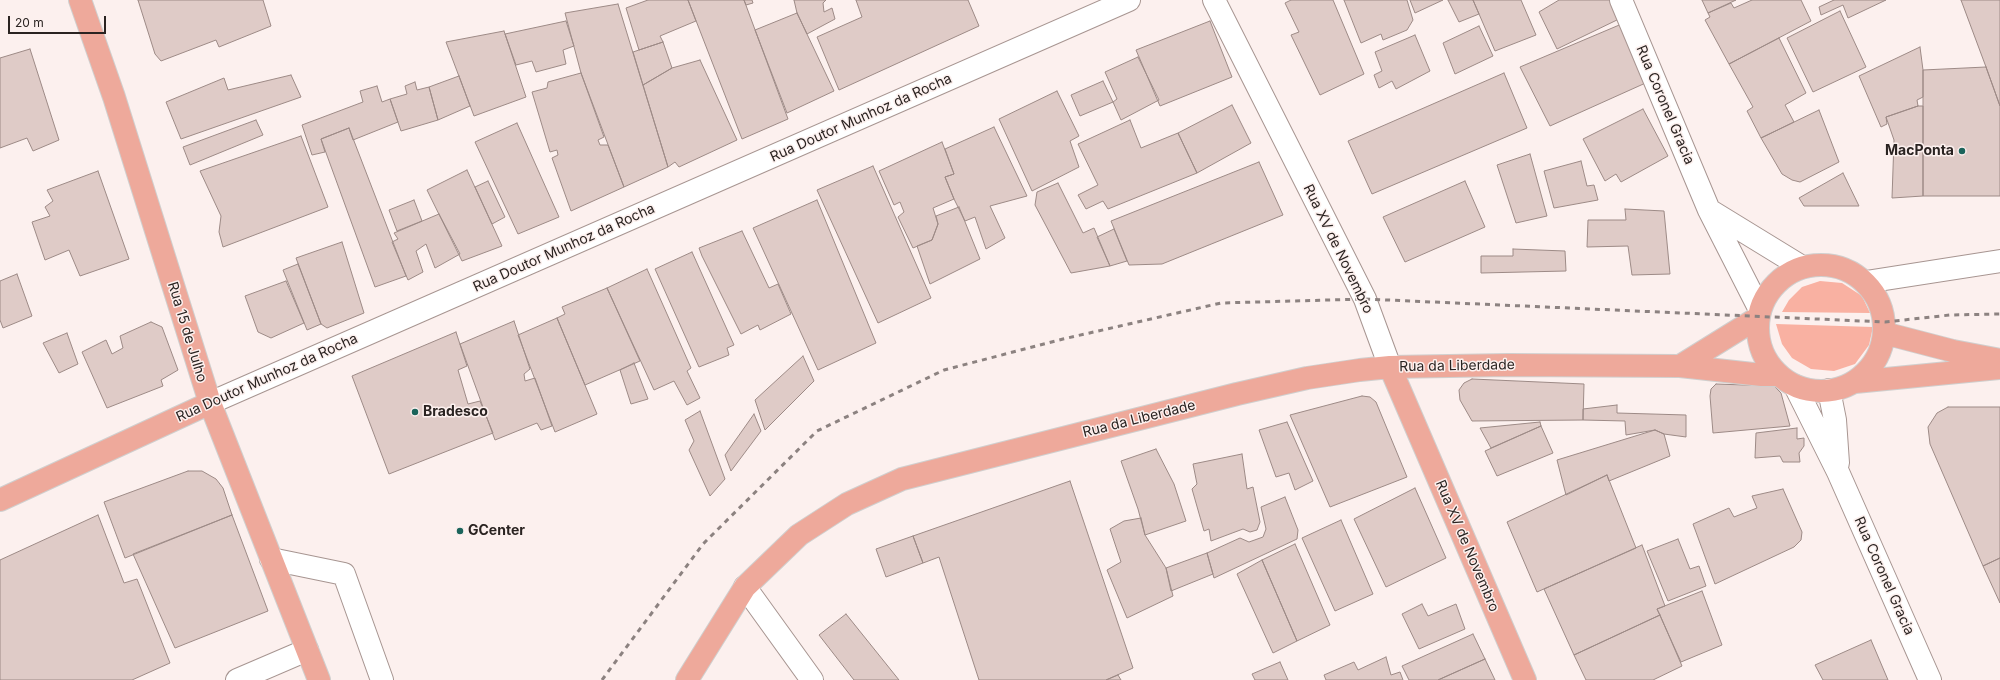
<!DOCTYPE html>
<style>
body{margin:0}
#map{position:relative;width:2000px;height:680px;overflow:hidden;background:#fcf0ee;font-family:Inter,sans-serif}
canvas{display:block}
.scale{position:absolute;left:8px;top:16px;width:98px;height:18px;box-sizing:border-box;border:2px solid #2a2321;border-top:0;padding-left:5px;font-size:12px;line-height:14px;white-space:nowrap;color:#2a2321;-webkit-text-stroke:3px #fcf0ee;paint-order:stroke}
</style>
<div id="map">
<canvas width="2000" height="680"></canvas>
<div class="scale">20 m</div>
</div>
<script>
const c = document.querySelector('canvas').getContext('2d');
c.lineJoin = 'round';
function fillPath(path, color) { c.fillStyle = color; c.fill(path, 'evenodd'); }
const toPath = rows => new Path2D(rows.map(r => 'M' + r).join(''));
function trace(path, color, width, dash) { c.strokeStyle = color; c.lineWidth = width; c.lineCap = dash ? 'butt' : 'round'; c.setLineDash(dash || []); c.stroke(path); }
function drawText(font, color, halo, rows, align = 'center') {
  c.font = font + ' Inter,sans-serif'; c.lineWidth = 3; c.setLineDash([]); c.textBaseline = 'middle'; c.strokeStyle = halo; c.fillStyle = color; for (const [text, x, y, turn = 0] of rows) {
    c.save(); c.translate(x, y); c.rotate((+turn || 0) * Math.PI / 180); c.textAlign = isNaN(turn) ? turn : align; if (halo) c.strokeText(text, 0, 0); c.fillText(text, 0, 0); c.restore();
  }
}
fillPath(toPath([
 [1820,281,1842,283,1862,296,1870,313,1782,312,1789,300,1802,287],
 [1776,324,1873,327,1869,345,1855,364,1834,371,1811,369,1792,358,1782,344]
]), '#f9b1a2');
const building = toPath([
 [138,0,263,0,271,26,219,47,216,40,161,61,155,54,138,0],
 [648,0,688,0,696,21,660,36,663,42,639,50,626,8,648,0],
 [688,0,744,0,788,119,742,139,688,0],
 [744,0,752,0,753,3,746,5,744,0],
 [794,0,826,0,823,3,824,12,832,8,835,19,807,34,797,13,794,0],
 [856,0,968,0,979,26,839,90,817,37,862,17,856,0],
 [1291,0,1333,0,1364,74,1320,95,1291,35,1299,32,1285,3,1291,0],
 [1344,0,1407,0,1413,20,1407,30,1383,40,1381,34,1361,43,1344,0],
 [1410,0,1443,0,1415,13,1410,0],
 [1448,0,1473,0,1479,14,1459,22,1448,0],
 [1473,0,1521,0,1536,35,1495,51,1473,0],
 [1559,0,1611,0,1619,19,1557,49,1539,12,1559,0],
 [1702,0,1736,0,1708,13,1702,0],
 [1752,0,1801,0,1811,21,1729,64,1705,20,1710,17,1708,13,1731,3,1734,8,1752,0],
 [1834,0,1886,0,1848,18,1843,5,1821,15,1819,7,1834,0],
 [1961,0,2000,0,2000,106,1986,67,1961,0],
 [618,4,668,167,624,187,581,73,565,13,618,4],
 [1840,11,1866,67,1813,92,1787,38,1840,11],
 [797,13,834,91,787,113,755,30,797,13],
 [566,21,574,46,563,50,566,64,536,72,532,61,516,65,505,34,566,21],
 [1210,21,1232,77,1160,106,1136,50,1210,21],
 [1624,23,1650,81,1550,126,1520,67,1624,23],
 [1479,26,1493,56,1455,74,1443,43,1479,26],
 [504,31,526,97,474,116,446,42,504,31],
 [1415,35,1430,71,1396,89,1392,81,1379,88,1374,75,1382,71,1375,52,1415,35],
 [1779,38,1806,93,1785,105,1794,122,1761,138,1747,111,1753,107,1729,64,1779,38],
 [663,42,672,68,643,85,633,52,663,42],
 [1920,47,1923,70,1923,97,1917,100,1918,106,1886,117,1887,124,1881,127,1859,76,1920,47],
 [30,49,59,140,33,151,27,138,0,148,0,58,30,49],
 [1138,57,1159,100,1121,120,1113,102,1117,99,1105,72,1138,57],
 [700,60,737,140,679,167,675,162,668,167,643,85,672,68,700,60],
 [1986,67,2000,106,2000,196,1923,196,1923,70,1986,67],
 [581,73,604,137,598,140,600,145,608,145,624,187,571,211,552,158,558,155,557,150,550,152,532,92,547,88,548,82,581,73],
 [1504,73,1527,128,1372,194,1348,141,1504,73],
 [291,75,301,97,181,139,166,102,224,78,228,90,291,75],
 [459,76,470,106,438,120,429,87,459,76],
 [1103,81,1113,102,1080,116,1071,95,1103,81],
 [415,82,417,90,429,87,438,120,401,131,390,99,407,94,405,86,415,82],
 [377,86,382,102,390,99,398,122,353,140,349,128,321,139,325,152,312,155,302,125,363,102,360,91,377,86],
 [1057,91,1079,136,1070,141,1079,167,1032,191,999,119,1057,91],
 [1232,105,1251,143,1197,173,1178,133,1232,105],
 [1918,106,1923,106,1923,196,1892,198,1894,140,1886,117,1918,106],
 [1643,109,1668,156,1621,182,1616,174,1605,181,1583,139,1643,109],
 [1819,110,1839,162,1800,182,1792,180,1782,174,1761,138,1819,110],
 [256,120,263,135,190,165,183,147,256,120],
 [1130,120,1141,148,1178,133,1197,173,1108,209,1103,201,1086,209,1078,195,1098,185,1078,144,1130,120],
 [517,123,559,217,518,234,475,142,517,123],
 [994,127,1027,196,990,206,1005,238,986,249,975,217,965,221,954,199,945,177,954,174,945,149,994,127],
 [349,128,406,276,375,287,321,139,349,128],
 [301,136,328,207,223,247,219,232,221,216,200,171,301,136],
 [942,142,954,174,945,177,954,199,933,208,938,224,932,240,913,248,898,217,904,212,900,202,894,205,879,171,942,142],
 [1530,154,1547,216,1516,223,1497,165,1530,154],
 [1581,161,1587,186,1594,185,1598,200,1554,208,1544,171,1581,161],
 [1259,162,1283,215,1162,264,1129,265,1111,221,1259,162],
 [873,166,931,298,878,323,817,190,873,166],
 [467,170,502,246,462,261,427,190,467,170],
 [98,171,129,259,80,276,69,250,45,260,32,222,50,216,45,207,53,201,47,190,98,171],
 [1843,173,1859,206,1804,206,1799,198,1843,173],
 [488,181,505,217,492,224,475,187,488,181],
 [1465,181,1485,227,1405,262,1383,217,1465,181],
 [1058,183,1083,233,1094,228,1110,266,1071,273,1035,205,1037,192,1058,183],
 [414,200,422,221,397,231,389,210,414,200],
 [817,200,876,343,818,370,753,228,817,200],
 [959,207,980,259,930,284,917,246,932,240,938,224,936,216,959,207],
 [1625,209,1664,211,1670,274,1632,275,1628,246,1587,247,1588,220,1626,220,1625,209],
 [439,214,460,254,435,268,426,244,416,251,423,272,408,280,392,242,398,239,394,233,439,214],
 [1114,229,1127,261,1110,266,1097,237,1114,229],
 [742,231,769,288,778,284,791,314,760,330,758,325,741,334,702,256,699,248,742,231],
 [342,242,364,313,327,328,321,324,296,258,342,242],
 [1513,249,1565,251,1566,271,1481,273,1481,256,1513,256,1513,249],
 [692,252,734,345,727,348,729,355,699,367,655,269,692,252],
 [298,264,321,324,307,330,283,270,298,264],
 [647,269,691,368,687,371,700,398,687,405,674,381,654,390,607,288,647,269],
 [17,274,32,316,3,328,0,320,0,281,17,274],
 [286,281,304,323,271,338,258,332,245,296,286,281],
 [607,288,640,361,585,385,557,318,565,314,562,307,607,288],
 [557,318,597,414,555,432,518,335,557,318],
 [514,321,530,369,524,374,525,381,535,378,552,426,541,430,537,423,495,440,460,344,514,321],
 [151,322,162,327,178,370,161,380,163,386,107,408,82,352,106,340,112,354,123,348,120,336,151,322],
 [456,332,467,366,458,370,468,404,480,401,493,433,389,474,352,376,456,332],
 [67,333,78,364,59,373,43,343,67,333],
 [803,356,814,381,765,430,755,400,803,356],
 [634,363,648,399,631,404,620,370,634,363],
 [1472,379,1584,384,1583,420,1472,421,1460,400,1459,390,1464,383,1472,379],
 [1716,384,1774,386,1781,393,1790,426,1713,433,1710,396,1711,389,1716,384],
 [1362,396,1370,397,1376,402,1407,477,1330,507,1290,415,1362,396],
 [1617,405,1617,413,1686,415,1686,437,1664,434,1655,430,1626,435,1625,421,1583,420,1583,409,1617,405],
 [1948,407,2000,407,2000,558,1983,566,1930,444,1928,427,1937,413,1948,407],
 [700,411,725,479,710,496,689,450,694,441,685,420,700,411],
 [754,414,761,431,731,471,725,455,754,414],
 [1287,422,1313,481,1295,490,1289,473,1276,477,1259,430,1287,422],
 [1540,422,1541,426,1491,448,1480,428,1540,422],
 [1541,426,1553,453,1497,476,1485,451,1541,426],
 [1797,428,1797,439,1804,438,1804,446,1799,453,1800,462,1783,462,1780,456,1755,458,1756,433,1797,428],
 [1655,430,1664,434,1670,456,1609,481,1607,475,1566,495,1557,460,1655,430],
 [1156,449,1174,484,1186,521,1145,535,1138,509,1121,461,1156,449],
 [1242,454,1247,489,1253,487,1260,522,1257,530,1250,532,1243,529,1211,541,1209,529,1204,531,1192,489,1197,484,1193,464,1242,454],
 [188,471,202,471,216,479,223,488,232,515,125,558,104,502,188,471],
 [1607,475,1636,548,1537,592,1507,522,1607,475],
 [1070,481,1133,668,1106,680,979,680,939,557,923,563,913,536,1070,481],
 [1415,488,1446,558,1386,587,1354,519,1415,488],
 [1783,489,1802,532,1801,540,1794,547,1715,584,1693,524,1729,508,1734,517,1757,508,1752,496,1783,489],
 [1285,497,1298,530,1297,539,1214,578,1207,553,1240,538,1249,542,1263,537,1266,529,1261,507,1285,497],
 [98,515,124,583,137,579,170,663,132,680,0,680,0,560,98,515],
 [232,515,268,611,175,648,133,554,232,515],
 [1141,518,1145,535,1166,568,1173,596,1127,618,1107,570,1121,562,1110,529,1124,521,1141,518],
 [1341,520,1373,594,1335,611,1302,538,1341,520],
 [913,536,923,563,886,577,876,549,913,536],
 [1678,539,1690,569,1699,566,1706,586,1668,601,1647,551,1678,539],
 [1295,544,1330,625,1297,641,1262,560,1295,544],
 [1642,545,1665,606,1657,609,1660,615,1574,655,1544,589,1642,545],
 [1207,553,1213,574,1171,591,1166,568,1207,553],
 [2000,558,2000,603,1983,566,2000,558],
 [1262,560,1297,641,1273,653,1237,574,1262,560],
 [1702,591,1722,645,1681,662,1657,609,1702,591],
 [1422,604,1428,616,1456,604,1465,629,1419,649,1402,614,1422,604],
 [846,614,899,680,854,680,819,635,846,614],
 [1660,615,1682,666,1653,680,1586,680,1574,655,1660,615],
 [1473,634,1485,659,1438,680,1409,680,1402,666,1473,634],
 [1871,640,1888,680,1823,680,1815,665,1871,640],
 [1386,657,1391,675,1400,672,1403,680,1326,680,1324,675,1354,662,1358,670,1386,657],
 [1485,659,1495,680,1438,680,1485,659],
 [1280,662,1288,680,1255,680,1252,674,1280,662],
 [1118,675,1121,680,1106,680,1118,675]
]);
fillPath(building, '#dfcbc7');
trace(building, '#9d8a86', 1);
const minor = toPath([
 [1214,0,1365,299,1390,367],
 [1621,0,1709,210,1760,310],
 [1709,210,1802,267],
 [1866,282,2000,261],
 [1795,386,1838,472,1930,680],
 [1829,390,1835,420,1838,463],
 [210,403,1129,0],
 [271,559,344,574,382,680],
 [745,587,812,680],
 [237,680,307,650]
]);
const major = toPath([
 [80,0,114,97,210,403,319,680],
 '1758 328a63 63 0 1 1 126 0a63 63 0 1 1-126 0Z',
 [1884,333,1953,351,2000,360],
 [1680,366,1759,317],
 [1390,367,1525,680],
 [1855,382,2000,368],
 [0,500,210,403],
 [687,680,745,587,799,535,847,504,902,479,1237,394,1307,378,1360,370,1390,367,1508,365,1680,366,1762,375,1778,375]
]);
trace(minor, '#a79591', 24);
trace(major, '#d0cfce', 24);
trace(minor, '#fff', 22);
trace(major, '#eea99b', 22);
trace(toPath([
 [602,680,703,544,817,431,944,370,1063,339,1221,303,1365,299,1885,322,1950,315,2000,314]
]), '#8c8280', 3, [5, 5]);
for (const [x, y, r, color] of [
 [1962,151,4,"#1b645b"],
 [415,412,4,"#1b645b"],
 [460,531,4,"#1b645b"]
]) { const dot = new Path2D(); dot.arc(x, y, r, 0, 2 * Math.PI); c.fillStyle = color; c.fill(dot); trace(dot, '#fcf0ee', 1.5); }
drawText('14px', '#2a2321', '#fcf0ee', [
 ["Rua Coronel Gracia",1665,105,67],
 ["Rua Doutor Munhoz da Rocha",861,118,-24],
 ["Rua Doutor Munhoz da Rocha",564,248,-24],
 ["Rua XV de Novembro",1338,249,64],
 ["Rua 15 de Julho",187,332,73],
 ["Rua da Liberdade",1457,366,-1],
 ["Rua Doutor Munhoz da Rocha",267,378,-24],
 ["Rua da Liberdade",1139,419,-14],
 ["Rua XV de Novembro",1467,546,67],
 ["Rua Coronel Gracia",1884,576,66]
]);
drawText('bold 14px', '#2a2321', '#fcf0ee', [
 ["MacPonta",1954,151,"right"],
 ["Bradesco",423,412],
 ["GCenter",468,531]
], 'left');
</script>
